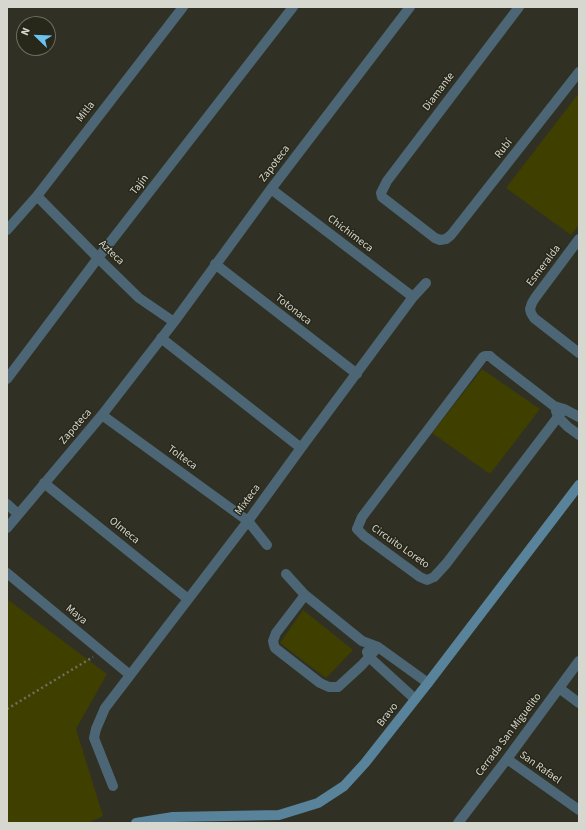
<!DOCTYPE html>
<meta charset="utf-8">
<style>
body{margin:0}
#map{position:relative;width:586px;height:830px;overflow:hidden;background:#303124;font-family:"Source Sans 3",sans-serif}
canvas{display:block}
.frame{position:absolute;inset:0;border:8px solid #d6d7ce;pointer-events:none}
.north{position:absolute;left:16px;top:16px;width:40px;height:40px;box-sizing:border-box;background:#27271a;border:1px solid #6d6d62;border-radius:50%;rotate:293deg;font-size:11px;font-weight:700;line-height:16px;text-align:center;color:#d6d7ce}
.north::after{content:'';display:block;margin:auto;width:14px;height:18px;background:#6cc3f2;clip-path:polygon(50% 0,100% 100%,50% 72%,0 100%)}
</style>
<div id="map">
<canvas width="586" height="830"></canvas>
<div class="frame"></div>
<div class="north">N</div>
</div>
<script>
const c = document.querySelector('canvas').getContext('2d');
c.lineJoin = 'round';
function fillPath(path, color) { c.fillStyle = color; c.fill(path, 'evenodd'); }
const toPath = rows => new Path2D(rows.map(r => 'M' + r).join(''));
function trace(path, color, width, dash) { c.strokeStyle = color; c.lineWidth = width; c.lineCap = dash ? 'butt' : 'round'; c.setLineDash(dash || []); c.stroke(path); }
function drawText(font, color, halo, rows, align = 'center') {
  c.font = font + ' "Source Sans 3",sans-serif'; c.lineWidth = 3; c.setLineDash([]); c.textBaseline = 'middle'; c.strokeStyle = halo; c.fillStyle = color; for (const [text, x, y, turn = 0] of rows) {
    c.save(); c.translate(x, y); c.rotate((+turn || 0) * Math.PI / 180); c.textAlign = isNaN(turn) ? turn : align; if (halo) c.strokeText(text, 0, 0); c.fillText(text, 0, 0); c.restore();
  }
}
fillPath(toPath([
 [579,93,579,225,571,235,506,188],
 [482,369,540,409,490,474,432,433],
 [7,599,107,674,76,729,103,816,88,823,7,823],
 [303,610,353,650,326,678,280,643]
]), '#3f3f00');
trace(toPath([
 [7,709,93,657]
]), '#6e6f63', 2.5, [2, 3]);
trace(toPath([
 [519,7,387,181,381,193,382,197,435,238,440,240,446,239,451,235,579,72],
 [271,189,413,297],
 [37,196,98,258,139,298,174,322],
 [7,230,37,196,183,7],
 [579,239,535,298,532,303,530,309,531,313,534,318,579,353],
 [215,264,357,374],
 [161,338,301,448],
 [7,379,98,258,293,7],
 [564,409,446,564,434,577,427,580,420,577,364,536,357,529,362,517,483,357,485,356,490,356,493,359,554,406,564,409,579,417],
 [556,411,558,417,568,427,579,435],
 [102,415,248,521,267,545],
 [44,483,188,599],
 [7,504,18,514],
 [7,528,102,415,174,322,271,189,410,7],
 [7,573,130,675],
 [286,574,305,595,362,641,378,647,428,683],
 [305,595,276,633,273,641,274,645,275,648,320,683,329,687,338,687,362,665,378,647],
 [367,652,369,657,415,699],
 [559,688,579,703],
 [507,759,579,810],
 [113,786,94,738,96,729,105,708,248,521,301,448,413,297,426,283],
 [458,823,507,759,579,661]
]), '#4c6675', 10);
trace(toPath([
 [136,823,173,817,279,815,318,803,344,786,365,763,428,683,579,485]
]), '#59839b', 10);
drawText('11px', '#d6d7ce', '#27271a', [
 ["Diamante",439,92,-53],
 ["Mitla",86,112,-52],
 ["Rubí",504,149,-52],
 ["Zapoteca",275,164,-53],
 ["Tajín",140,185,-52],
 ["Chichimeca",350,234,37],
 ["Azteca",111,253,44],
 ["Esmeralda",544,266,-53],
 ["Totonaca",293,310,38],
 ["Zapoteca",76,427,-49],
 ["Tolteca",182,458,36],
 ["Mixteca",248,500,-54],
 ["Olmeca",124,531,39],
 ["Circuito Loreto",400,547,35],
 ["Maya",76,615,40],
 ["Bravo",388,715,-52],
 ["Cerrada San Miguelito",509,735,-53],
 ["San Rafael",540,768,35]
]);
</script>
